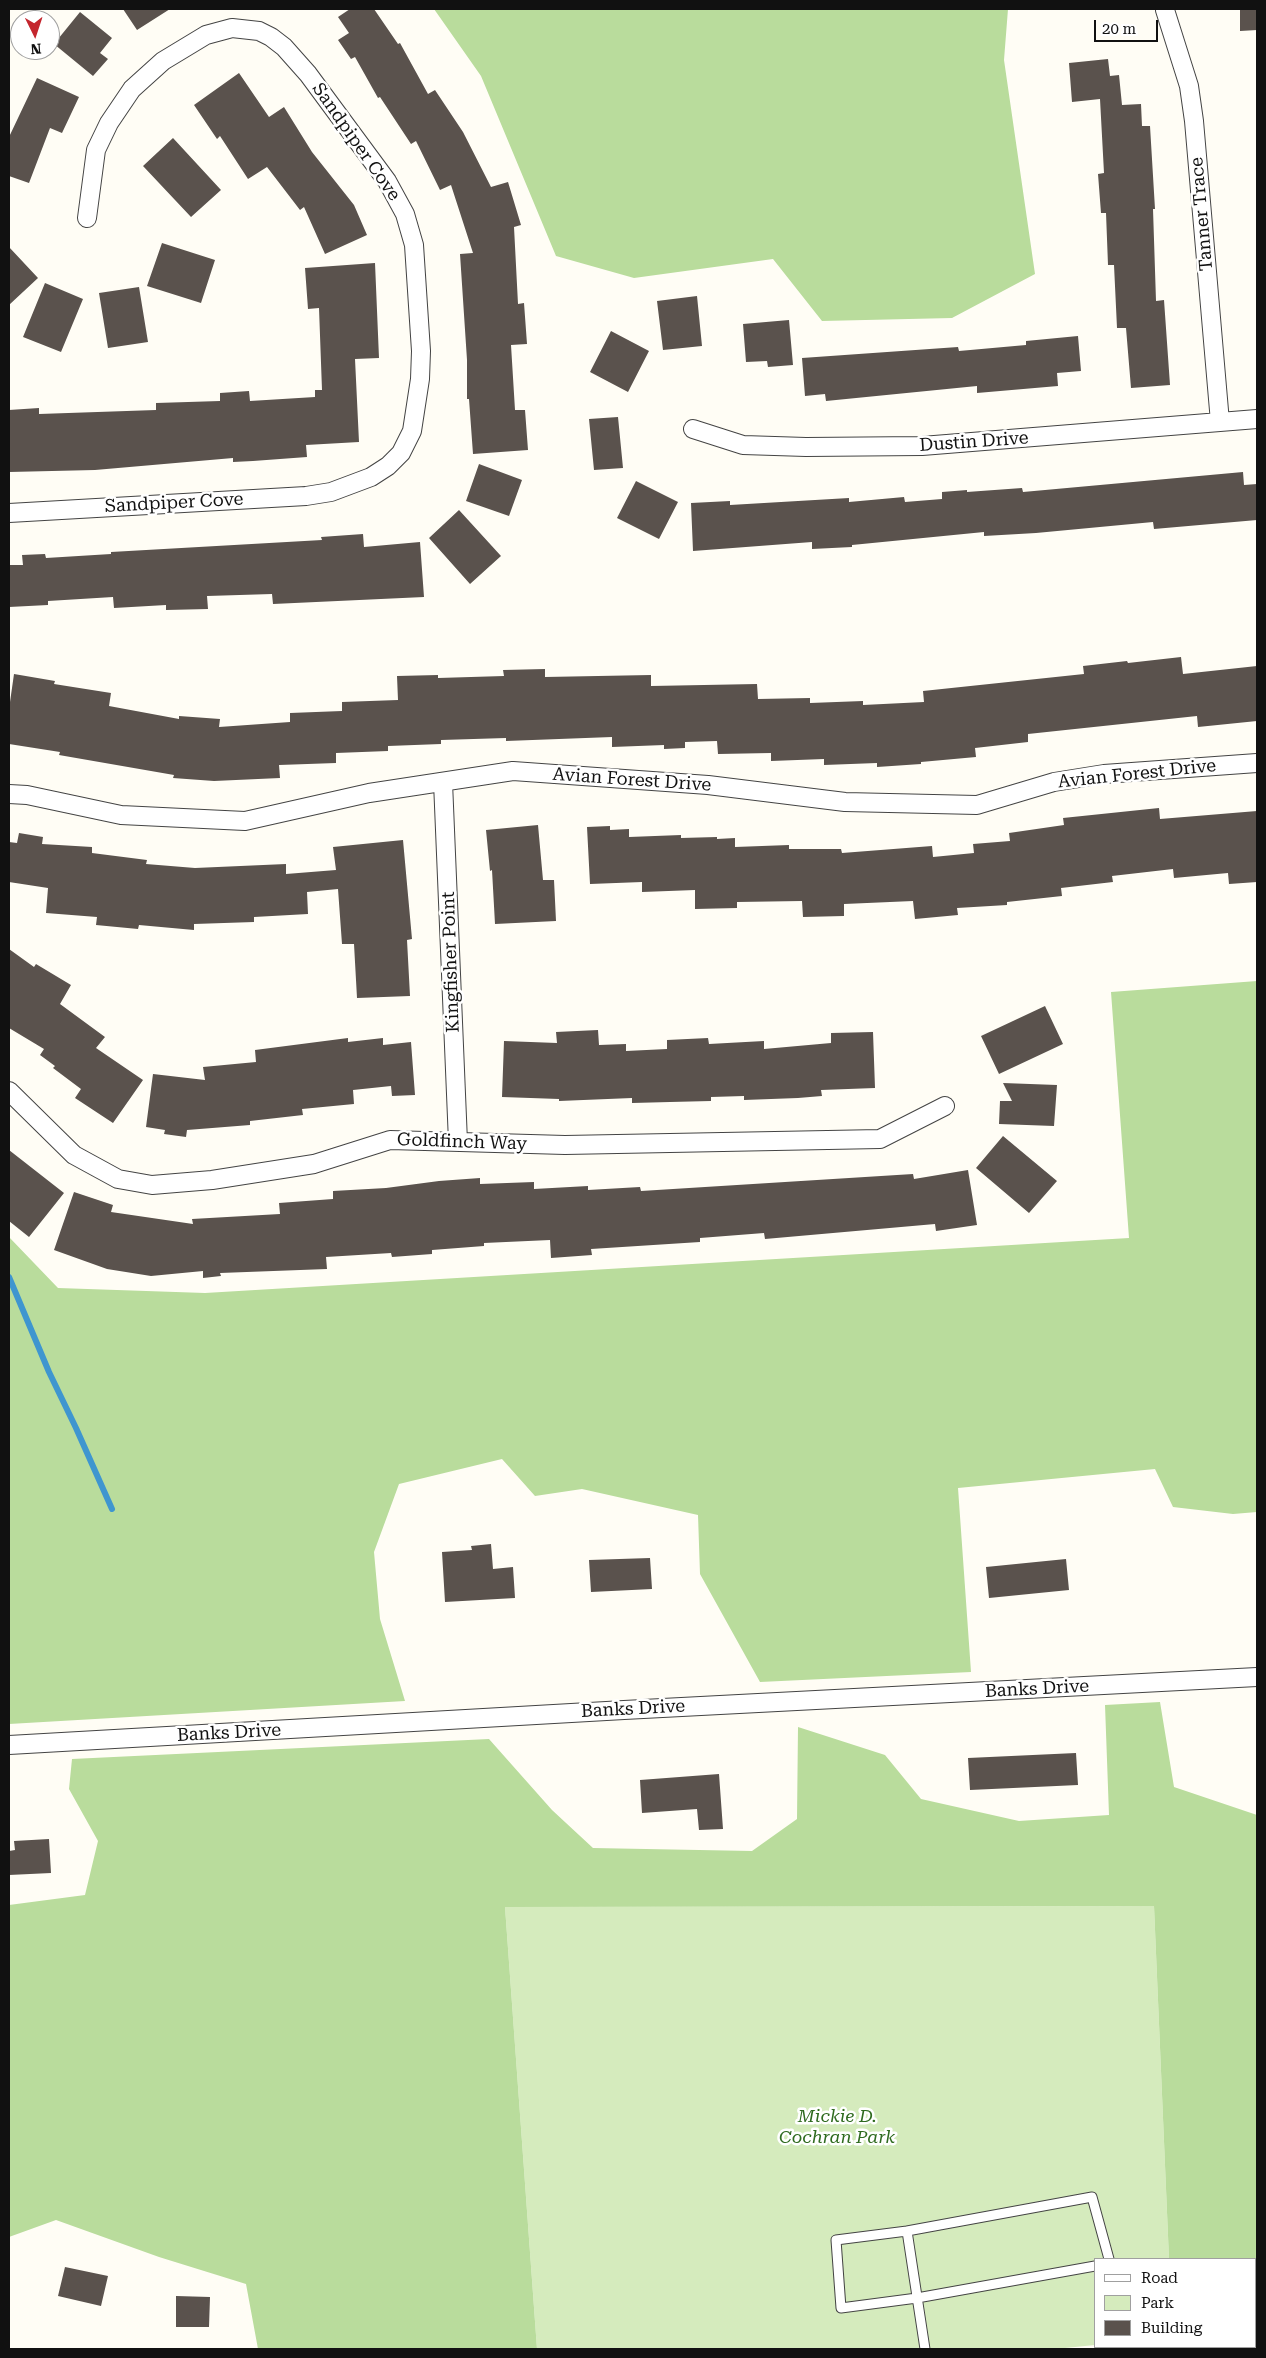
<!DOCTYPE html>
<style>
body{margin:0}
#map{position:relative;width:1266px;height:2358px;overflow:hidden;background:#fffdf5;font-family:"Roboto Serif",serif}
canvas{display:block}
.frame{position:absolute;inset:0;border:10px solid #111;pointer-events:none}
.legend{position:absolute;left:1094px;top:2258px;width:162px;height:90px;box-sizing:border-box;background:#fff;border:1px solid #a0a0a0;margin:0;padding:6px 9px;list-style:none;font-size:15px;color:#111}
.legend li{display:flex;align-items:center;gap:10px;height:25px}
.legend b{width:25px;border:1px solid #a0a0a0}
.north{position:absolute;left:10px;top:10px;width:50px;height:50px;box-sizing:border-box;background:#fff;border:1px solid #a0a0a0;border-radius:50%;rotate:176deg;font-size:14px;font-weight:700;line-height:20px;text-align:center;color:#111}
.north::after{content:'';display:block;margin:auto;width:18px;height:22px;background:#c4262e;clip-path:polygon(50% 0,100% 100%,50% 72%,0 100%)}
.scale{position:absolute;left:1094px;top:20px;width:64px;height:22px;box-sizing:border-box;border:2px solid #111;border-top:0;padding-left:6px;font-size:15px;line-height:18px;white-space:nowrap;color:#111;-webkit-text-stroke:4px #fff;paint-order:stroke}
</style>
<div id="map">
<canvas width="1266" height="2358"></canvas>
<div class="frame"></div>
<ul class="legend">
<li><b style="height:6px;background:#fff"></b>Road</li>
<li><b style="height:14px;background:#d5ebbd"></b>Park</li>
<li><b style="height:14px;background:#5a524d"></b>Building</li>
</ul>
<div class="north">N</div>
<div class="scale">20 m</div>
</div>
<script>
const c = document.querySelector('canvas').getContext('2d');
c.lineJoin = 'round';
function fillPath(path, color) { c.fillStyle = color; c.fill(path, 'evenodd'); }
const toPath = rows => new Path2D(rows.map(r => 'M' + r).join(''));
function trace(path, color, width, dash) { c.strokeStyle = color; c.lineWidth = width; c.lineCap = dash ? 'butt' : 'round'; c.setLineDash(dash || []); c.stroke(path); }
function drawText(font, color, halo, rows, align = 'center') {
  c.font = font + ' "Roboto Serif",serif'; c.lineWidth = 5; c.setLineDash([]); c.textBaseline = 'middle'; c.strokeStyle = halo; c.fillStyle = color; for (const [text, x, y, turn = 0] of rows) {
    c.save(); c.translate(x, y); c.rotate((+turn || 0) * Math.PI / 180); c.textAlign = isNaN(turn) ? turn : align; if (halo) c.strokeText(text, 0, 0); c.fillText(text, 0, 0); c.restore();
  }
}
fillPath(toPath([
 [1154,1906,1169,2259,1095,2259,1095,2345,1055,2349,537,2349,505,1907]
]), '#d5ebbd');
fillPath(toPath([
 [434,9,1008,9,1004,60,1035,274,952,318,822,321,773,259,634,278,556,256,481,76],
 [1257,981,1257,1512,1233,1514,1173,1507,1155,1469,958,1488,971,1672,760,1682,700,1574,698,1515,582,1489,535,1496,502,1459,399,1484,374,1552,380,1619,405,1701,9,1724,9,1237,58,1288,205,1293,1129,1238,1111,992],
 [1160,1702,1174,1787,1257,1815,1257,2319,1255,2320,1255,2259,1169,2259,1154,1906,505,1907,537,2349,258,2349,246,2284,159,2257,56,2220,9,2237,9,1905,85,1895,98,1841,69,1789,72,1759,489,1739,552,1810,593,1848,752,1851,797,1819,798,1727,885,1755,921,1799,1019,1821,1109,1815,1105,1705]
]), '#b9dc9c');
trace(toPath([
 [9,1277,49,1372,76,1428,112,1509]
]), '#3f96cf', 6);
fillPath(toPath([
 [123,9,170,9,137,30],
 [350,9,374,9,398,44,400,43,428,94,435,90,463,132,491,187,508,182,521,225,514,227,518,304,524,303,527,344,511,345,515,410,525,410,528,450,473,454,469,399,467,399,467,360,460,254,473,253,451,185,440,190,416,141,411,144,380,97,378,98,355,57,351,59,338,40,349,33,338,17],
 [1240,9,1257,9,1257,30,1240,31],
 [80,12,112,38,100,53,108,59,93,76,54,44],
 [1108,59,1110,76,1119,75,1122,105,1141,104,1142,126,1150,126,1155,209,1153,209,1156,301,1164,300,1170,385,1131,388,1126,328,1117,328,1114,265,1108,265,1106,213,1101,213,1098,174,1104,173,1100,99,1072,102,1069,63],
 [239,73,269,117,284,107,312,152,354,205,367,235,325,254,304,207,300,210,267,167,248,179,220,136,217,139,194,105],
 [37,78,79,97,62,133,50,128,29,183,9,176,9,137],
 [173,138,221,190,191,217,143,166],
 [162,243,215,260,201,303,147,286],
 [9,247,38,278,9,305],
 [375,263,379,358,355,359,359,442,306,445,307,457,253,461,233,462,233,458,95,470,9,472,9,410,39,408,39,414,156,410,156,403,220,401,220,393,249,391,250,401,315,397,315,390,322,390,319,308,308,309,305,268],
 [45,283,83,299,61,352,23,337],
 [139,287,148,342,108,348,99,293],
 [697,296,702,346,663,350,657,301],
 [789,320,793,365,768,367,767,361,746,362,743,324],
 [611,331,649,351,628,392,590,372],
 [1078,336,1081,371,1057,373,1058,386,977,393,977,386,826,401,825,394,805,396,802,358,958,347,959,351,1026,345,1026,341],
 [618,417,623,468,594,470,589,419],
 [479,464,522,480,509,516,466,501],
 [1243,472,1244,485,1257,484,1257,520,1154,529,1153,522,1036,533,984,536,984,532,852,545,852,547,812,549,812,542,693,551,691,503,730,501,730,505,849,498,849,502,904,497,905,502,942,499,942,492,967,490,967,492,1022,488,1023,492],
 [636,481,678,502,659,539,617,518],
 [459,510,501,556,470,584,429,538],
 [363,534,364,547,420,542,424,597,273,604,272,594,207,596,208,609,166,610,166,605,114,608,113,597,48,601,48,605,9,607,9,565,23,565,22,555,45,554,46,558,111,554,111,552,322,540,321,537],
 [1181,657,1183,674,1257,666,1257,721,1198,727,1197,716,1028,734,1028,742,975,748,976,757,921,762,921,764,877,767,877,763,824,765,824,759,771,761,771,753,718,754,717,741,685,742,685,748,664,749,664,745,612,747,612,737,506,741,506,738,441,740,441,744,388,746,388,751,336,753,336,763,279,765,280,778,214,781,173,778,174,775,59,755,60,752,9,744,9,709,14,674,55,681,54,684,111,693,109,706,179,719,179,716,220,719,219,727,290,722,290,713,342,711,342,702,398,700,397,676,438,675,438,678,504,676,503,670,545,669,545,677,651,675,651,686,757,684,758,699,810,698,810,703,863,701,863,705,924,702,923,691,1084,674,1083,666,1127,661,1128,663],
 [1159,808,1160,819,1257,811,1257,882,1229,884,1228,873,1174,878,1173,869,1112,876,1113,882,1061,888,1062,896,1007,902,1007,905,957,908,958,915,915,919,913,901,844,904,844,916,803,917,802,901,737,902,737,908,695,909,695,890,642,892,642,882,590,884,587,827,610,826,610,830,629,829,629,837,681,835,681,838,717,837,717,839,735,838,735,847,789,845,789,849,841,849,842,853,932,846,933,857,974,853,973,844,1010,841,1009,833,1064,825,1063,818],
 [538,825,543,880,554,880,556,921,495,924,492,870,490,871,486,830],
 [19,833,43,837,42,844,92,847,92,853,147,860,146,864,195,868,286,864,286,874,336,870,333,847,403,840,412,939,407,940,410,996,357,998,354,944,342,944,338,889,307,892,308,914,254,917,254,922,194,924,194,930,139,925,138,929,96,925,97,917,46,913,48,888,9,882,9,842,17,843],
 [9,949,34,967,36,964,71,985,60,1004,105,1037,96,1048,143,1080,113,1123,75,1098,81,1089,53,1068,55,1066,40,1055,44,1049,9,1028],
 [1045,1006,1063,1044,999,1074,981,1036],
 [598,1030,599,1045,626,1044,626,1051,667,1049,667,1040,708,1038,709,1044,764,1041,764,1049,831,1043,831,1033,873,1032,875,1088,821,1090,822,1096,798,1098,744,1100,744,1096,711,1097,711,1101,670,1102,632,1103,632,1098,559,1101,559,1099,502,1097,504,1041,557,1043,556,1032],
 [348,1038,348,1042,383,1038,383,1045,411,1042,415,1095,392,1096,391,1086,353,1090,354,1104,302,1109,303,1115,250,1121,250,1125,187,1130,186,1137,164,1134,165,1130,146,1127,153,1074,205,1080,203,1067,256,1062,255,1050],
 [1003,1083,1057,1085,1054,1126,999,1124,1000,1101,1012,1101],
 [1003,1136,1057,1181,1029,1213,976,1168],
 [9,1150,64,1193,29,1237,9,1221],
 [968,1170,977,1225,936,1231,935,1224,765,1239,764,1233,700,1238,700,1242,591,1249,592,1255,551,1258,550,1240,484,1243,484,1246,432,1250,432,1254,392,1257,391,1253,326,1257,327,1269,220,1273,221,1276,203,1278,203,1271,151,1276,107,1269,54,1250,74,1192,113,1205,111,1212,193,1224,192,1219,280,1214,279,1203,333,1199,333,1191,386,1188,439,1181,480,1178,480,1184,534,1182,534,1189,588,1186,588,1190,640,1187,641,1191,913,1174,914,1179],
 [491,1544,493,1569,513,1567,515,1598,445,1602,442,1552,472,1550,471,1546],
 [650,1558,652,1589,591,1592,589,1560],
 [1066,1559,1069,1590,989,1598,986,1567],
 [1076,1753,1078,1785,970,1790,968,1758],
 [719,1774,723,1829,699,1830,697,1809,642,1813,640,1780],
 [49,1839,51,1873,9,1875,9,1851,15,1850,14,1841],
 [65,2267,108,2276,101,2306,58,2296],
 [176,2296,210,2297,209,2327,176,2327]
]), '#5a524d');
const service = toPath([
 [907,2231,836,2240,841,2308,917,2298,1095,2266],
 [925,2349,907,2231,1092,2197,1109,2259]
]);
const minor = toPath([
 [1165,10,1189,86,1194,121,1220,422],
 [693,429,743,445,806,447,922,446,1257,419],
 [9,513,306,496,331,492,371,477,388,466,401,453,412,431,420,379,421,351,414,245,405,214,387,181,308,74,284,47,271,37,259,31,232,28,206,35,163,61,132,89,109,123,96,150,87,218],
 [443,782,458,1142],
 [9,794,27,795,121,815,245,821,369,793,513,771,708,785,845,802,977,805,1054,782,1104,774,1257,763],
 [9,1091,74,1155,118,1179,152,1185,212,1180,314,1164,390,1140,565,1145,880,1139,945,1106],
 [9,1745,624,1710,1257,1677]
]);
const tertiary = toPath([
 [1255,2337,1257,2337],
 [1153,2349,1174,2347]
]);
trace(service, '#444', 11);
trace(minor, '#444', 20);
trace(tertiary, '#444', 25);
trace(service, '#fff', 9);
trace(minor, '#fff', 18);
trace(tertiary, '#fff', 22);
drawText('18px', '#111', '#fff', [
 ["Sandpiper Cove",356,142,55],
 ["Tanner Trace",1202,214,-95],
 ["Dustin Drive",974,442,-4],
 ["Sandpiper Cove",174,503,-3],
 ["Avian Forest Drive",1137,774,-6],
 ["Avian Forest Drive",632,780,4],
 ["Kingfisher Point",451,962,-92],
 ["Goldfinch Way",462,1142,2],
 ["Banks Drive",1037,1689,-3],
 ["Banks Drive",633,1709,-3],
 ["Banks Drive",229,1733,-3]
]);
drawText('italic 18px', '#2f6b1f', '#fff', [
 ["Mickie D.",837,2117],
 ["Cochran Park",837,2138]
]);
</script>
